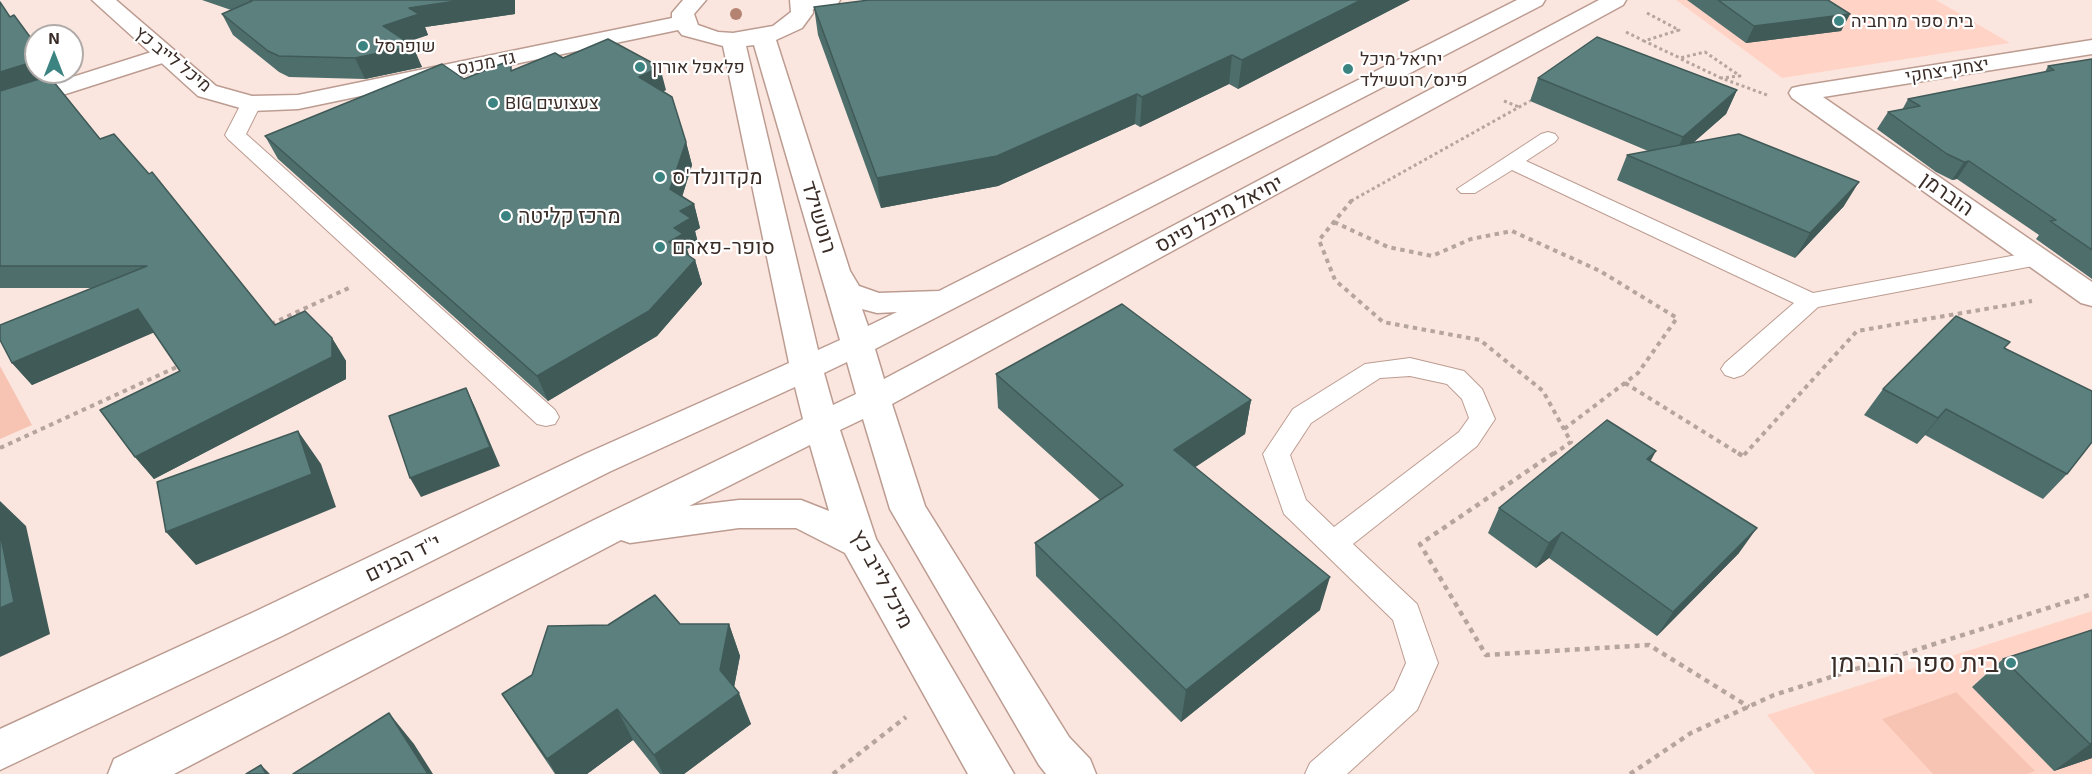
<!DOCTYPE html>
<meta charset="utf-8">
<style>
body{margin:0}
#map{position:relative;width:2092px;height:774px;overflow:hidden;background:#fbe6df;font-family:"Exo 2",sans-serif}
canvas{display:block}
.north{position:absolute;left:24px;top:24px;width:60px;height:60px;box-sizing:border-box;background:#fff;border:2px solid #b0aba9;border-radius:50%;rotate:0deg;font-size:16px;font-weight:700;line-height:24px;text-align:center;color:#3a2d28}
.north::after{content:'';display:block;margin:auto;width:21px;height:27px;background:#3c8482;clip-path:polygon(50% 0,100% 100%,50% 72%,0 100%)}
</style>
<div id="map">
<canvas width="2092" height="774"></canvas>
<div class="north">N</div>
</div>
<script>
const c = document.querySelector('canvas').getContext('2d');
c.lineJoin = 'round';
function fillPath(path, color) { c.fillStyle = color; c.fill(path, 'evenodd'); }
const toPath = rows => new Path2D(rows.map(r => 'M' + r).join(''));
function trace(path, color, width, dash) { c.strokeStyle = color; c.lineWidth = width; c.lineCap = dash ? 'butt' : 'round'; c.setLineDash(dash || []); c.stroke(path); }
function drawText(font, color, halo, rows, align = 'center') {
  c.font = font + ' "Exo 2",Heebo,sans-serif'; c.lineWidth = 4.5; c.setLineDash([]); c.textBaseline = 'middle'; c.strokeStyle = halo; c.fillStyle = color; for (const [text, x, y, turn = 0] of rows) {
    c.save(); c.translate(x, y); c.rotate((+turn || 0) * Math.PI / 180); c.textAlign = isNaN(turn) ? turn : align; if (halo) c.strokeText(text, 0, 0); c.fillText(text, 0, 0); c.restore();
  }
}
fillPath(toPath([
 [1676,0,1936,0,2010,43,1782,78],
 [2092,611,2092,774,1815,774,1767,715]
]), '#ffd4c6');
fillPath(toPath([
 [0,366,32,425,0,439],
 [1957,692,1957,693,2035,771,2027,774,1933,774,1882,719]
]), '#f7c4b4');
const lane = toPath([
 [251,98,261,104,246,134,555,410,559,417,555,424,546,426,537,424,228,139,225,135,241,104,251,98],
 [1548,132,1555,134,1558,138,1555,142,1526,161,1813,293,2038,251,2046,253,2049,258,2046,263,2038,265,1818,307,1743,375,1734,378,1725,375,1721,369,1725,363,1794,303,1512,170,1475,193,1461,193,1457,189,1541,134,1548,132],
 [1410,358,1464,371,1482,389,1495,419,1477,446,1353,544,1417,604,1438,663,1417,710,1347,774,1305,774,1310,763,1394,690,1406,663,1393,620,1284,514,1263,454,1293,409,1365,364,1410,358],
 [1410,376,1447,384,1462,399,1469,418,1459,432,1334,527,1306,500,1290,455,1311,423,1380,378,1410,376]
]);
const street = toPath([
 [795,0,840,0,837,5,803,11,795,9,792,4,795,0],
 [2092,40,2092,54,1823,97,2092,282,2092,306,2081,303,1792,98,1789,93,1792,88,1801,86,2092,40],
 [164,48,172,50,176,55,172,60,0,115,0,100,164,48]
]);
const secondary = toPath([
 [92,0,116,0,216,86,252,96,298,95,672,18,672,13,683,0,706,0,694,14,698,25,718,32,733,33,773,26,791,12,790,0,812,0,813,13,802,28,776,40,850,271,859,286,879,293,939,291,1517,0,1545,0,1542,5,875,349,884,379,1599,0,1626,0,1623,5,892,404,925,506,1069,737,1090,759,1096,774,1046,774,1039,765,890,509,863,419,840,430,876,539,1014,774,968,774,845,553,796,528,739,528,630,543,621,540,174,774,108,774,114,759,594,520,803,419,795,387,609,472,282,636,0,770,0,729,254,612,585,454,789,363,723,46,682,35,678,30,298,109,251,111,198,96,92,0],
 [754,45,840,340,818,350,746,46,754,45],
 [862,309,877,313,897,312,868,326,862,309],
 [847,362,856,394,833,405,824,373,847,362],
 [810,445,829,511,801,500,739,500,689,506,810,445]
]);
trace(lane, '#bc9c91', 2);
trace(street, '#bc9c91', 3);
trace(secondary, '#bc9c91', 3);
trace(toPath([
 [1647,13,1679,30,1644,41,1680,58,1705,52,1740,76,1721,78,1767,95],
 [1626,32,1644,41],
 [1681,59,1721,78],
 [1504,101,1519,107],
 [1351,201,1530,101]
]), '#b6a49e', 3, [3, 3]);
trace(toPath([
 [1352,200,1319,240,1335,280,1383,322,1480,340,1543,391,1571,442,1552,455],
 [1334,222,1388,247,1432,256,1471,239,1512,231,1600,271,1677,318,1638,373,1564,429],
 [271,324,351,287],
 [1625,383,1741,455],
 [0,448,179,366],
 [1744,455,1857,331,2032,301]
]), '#b6a49e', 4, [4.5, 4.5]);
trace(toPath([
 [1554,453,1420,544,1486,655,1649,645,1749,707],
 [1738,453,1743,456,1746,453],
 [833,774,906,717],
 [1630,774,1691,733,1774,695,2092,594]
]), '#b6a49e', 4.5, [5, 5]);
fillPath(lane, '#fff');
fillPath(street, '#fff');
fillPath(secondary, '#fff');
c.fillStyle = '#b58371';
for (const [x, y] of [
 [736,14]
]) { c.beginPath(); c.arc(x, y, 6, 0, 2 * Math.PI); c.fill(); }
fillPath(toPath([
 [202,0,515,0,515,14,425,27,428,35,407,42,422,67,365,79,289,77,279,72,233,35,222,14,231,10],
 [1410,0,1238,89,1229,84,1140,127,1135,124,998,186,881,208,818,35,814,7],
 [1687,0,1828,0,1850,14,1841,31,1746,43],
 [0,2,10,17,56,74,47,77,100,139,275,325,332,338,346,361,346,379,154,479,135,457,180,371,154,332,32,385,12,363,92,288,0,288],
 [563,58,666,90,663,91,686,142,692,165,682,197,694,204,700,228,695,231,698,243,687,249,689,256,695,260,702,284,657,336,548,401,278,159,265,136,464,79,514,70],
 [2092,59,2092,279,2036,239,2039,235,1957,179,1952,180,1936,172,1877,129,1888,112,1902,110,1908,99,2045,72,2048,66],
 [1538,78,1737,90,1726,114,1693,143,1844,206,1795,258,1617,180,1627,155,1648,151,1530,101],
 [2005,349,2067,474,2043,499,1925,435,1917,444,1864,415,1883,389],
 [996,374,1251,400,1245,434,1195,467,1320,610,1181,722,1036,576,1035,543,1100,500,998,408],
 [1651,461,1739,553,1657,636,1549,558,1536,568,1488,533,1499,508],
 [680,624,729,624,740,656,734,687,751,724,684,774,660,774,633,740,587,774,555,774,522,725,502,694],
 [2092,630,2092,758,2054,771,1972,687,2003,659]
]), '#4e6e6c');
fillPath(toPath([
 [463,0,515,0,515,14,425,27,428,35,392,47,383,26,409,8],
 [1361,0,1410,0,1238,89,1242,60],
 [1850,14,1841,31,1746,43,1754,26],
 [413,46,422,67,365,79,355,58],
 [36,55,36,72,55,72,56,74,47,77,0,98,0,72],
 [1232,55,1229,84,1140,127,1142,97],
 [660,67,666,90,645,100,639,77],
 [1737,90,1726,114,1672,161,1683,137],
 [1137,94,1135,124,998,186,881,208,877,178],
 [686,142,692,165,677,213,670,189],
 [1969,161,1957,179,1952,180,1964,162],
 [1859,182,1844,206,1795,258,1810,233],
 [694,204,700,228,695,231,698,243,687,249,690,258,669,242,680,211],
 [695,260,702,284,657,336,548,401,537,376],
 [138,309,155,332,32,385,12,363],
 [332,338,346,361,346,379,154,479,135,457],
 [466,388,475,407,500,466,421,497,410,478],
 [1251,400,1245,434,1170,484,1174,450],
 [1946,409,1925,435,1917,444,1938,418],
 [298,431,321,464,336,507,196,565,166,532],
 [1656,451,1642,477,1647,459],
 [0,501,26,526,50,634,0,657],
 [1757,528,1739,553,1657,636,1673,612],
 [1562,532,1549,558,1536,568,1549,543],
 [1330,577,1320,610,1181,722,1186,690],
 [729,624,740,656,732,698,739,693,751,724,684,774,663,774,654,755,720,670],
 [617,709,633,740,587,774,556,774,547,759],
 [389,713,414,744,433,774,428,774],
 [2092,743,2092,758,2054,771,2090,744],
 [261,765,270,774,266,774]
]), '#405a58');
const building = toPath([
 [250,0,463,0,409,8,419,14,383,26,413,46,355,58,279,56,268,51,222,14,252,1,250,0],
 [869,0,1361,0,1242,60,1232,55,1142,97,1137,94,997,156,877,178,814,7,869,0],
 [1718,0,1828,0,1850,14,1754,26,1718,0],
 [0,2,10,17,14,15,36,45,36,55,32,56,36,61,0,72,0,2],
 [1597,37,1737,90,1683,137,1538,78,1597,37],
 [608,39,660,67,639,77,672,97,686,142,670,189,694,204,680,211,691,218,674,228,683,234,669,242,695,260,649,311,537,376,265,136,442,64,464,79,511,60,511,71,555,53,563,58,608,39],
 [2092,59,2092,250,2050,221,2056,220,1969,161,1964,162,1947,154,1888,112,1920,106,1908,99,2054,70,2048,66,2092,59],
 [49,76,100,139,114,134,149,174,152,172,275,325,305,311,332,338,332,357,135,457,100,410,180,371,138,309,12,363,0,340,0,325,147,266,0,266,0,91,49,76],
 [1739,134,1859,182,1810,233,1627,155,1739,134],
 [1122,304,1251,400,1174,450,1330,577,1186,690,1035,543,1123,485,996,374,1122,304],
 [1956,316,2010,342,2004,348,2092,391,2092,442,2067,474,1946,409,1938,418,1883,389,1956,316],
 [466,388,490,447,410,478,389,416,466,388],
 [1607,420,1656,451,1647,459,1757,528,1673,612,1562,532,1549,543,1499,508,1607,420],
 [298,431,312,474,166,532,157,482,298,431],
 [0,533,14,602,0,608,0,533],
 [655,595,680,624,729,624,720,670,739,693,654,755,617,709,547,759,502,694,532,675,548,626,608,625,655,595],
 [2092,630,2092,743,2090,744,2003,659,2092,630],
 [389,713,428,774,293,774,389,713],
 [261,765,266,774,246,774,261,765]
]);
fillPath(building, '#5b807e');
trace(building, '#405a58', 1.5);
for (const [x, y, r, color] of [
 [1839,21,6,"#3c8482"],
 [363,46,6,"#3c8482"],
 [640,67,6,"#3c8482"],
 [1348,69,6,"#3c8482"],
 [493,103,6,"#3c8482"],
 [660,177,6,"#3c8482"],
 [506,216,6,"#3c8482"],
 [660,247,6,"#3c8482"],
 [2011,663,6,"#3c8482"]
]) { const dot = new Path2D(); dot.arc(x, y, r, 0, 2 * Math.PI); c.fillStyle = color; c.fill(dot); trace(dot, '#fff', 2); }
drawText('18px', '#3a2d28', '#fff', [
 ["בית ספר מרחביה",1851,21],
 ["שופרסל",375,46],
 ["יחיאל מיכל",1360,59],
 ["פינס/רוטשילד",1360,80],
 ["פלאפל אורון",652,67],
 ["BIG צעצועים",505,103]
], 'left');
drawText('18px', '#3a2d28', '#fff', [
 ["מיכל לייב כץ",173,59,39],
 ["גד מכנס",486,63,-12],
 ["יצחק יצחקי",1947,70,-9]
]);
drawText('21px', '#3a2d28', '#fff', [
 ["מקדונלד'ס",672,177],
 ["מרכז קליטה",518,216],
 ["סופר-פארם",672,247]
], 'left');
drawText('21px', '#3a2d28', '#fff', [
 ["הוברמן",1947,194,35],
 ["יחיאל מיכל פינס",1219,214,-28],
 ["רוטשילד",819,217,73],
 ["י''ד הבנים",403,558,-26],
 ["מיכל לייב כץ",882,579,62]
]);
drawText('26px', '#3a2d28', '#fff', [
 ["בית ספר הוברמן",1999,663]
], 'right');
</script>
